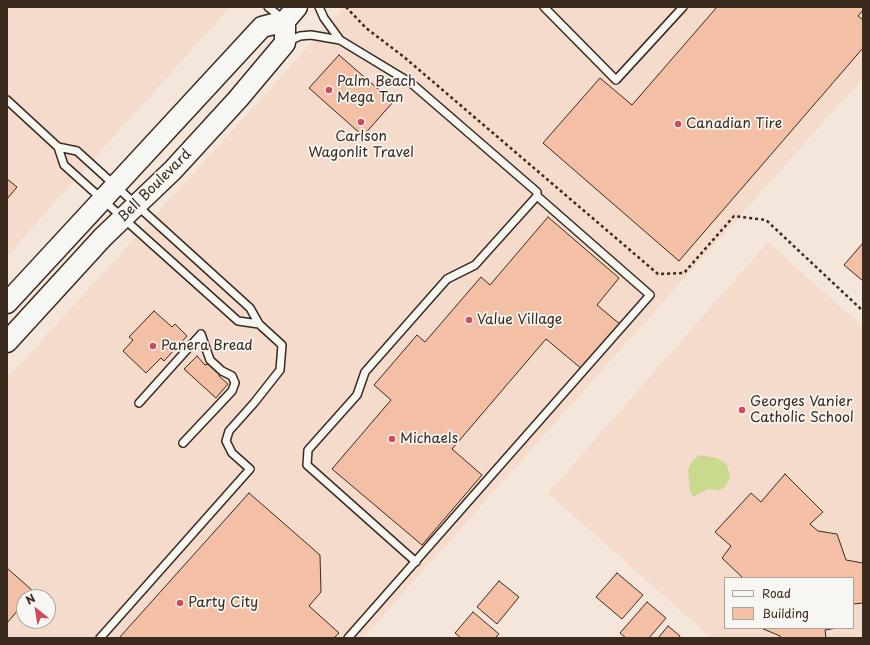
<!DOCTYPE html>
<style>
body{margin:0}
#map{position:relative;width:870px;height:645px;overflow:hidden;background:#f5e6db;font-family:"Playpen Sans",sans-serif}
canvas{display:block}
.frame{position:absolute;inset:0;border:8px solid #3b2a1e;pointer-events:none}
.legend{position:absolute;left:724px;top:577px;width:130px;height:52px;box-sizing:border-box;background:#f6f6f2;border:1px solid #aba49d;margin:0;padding:5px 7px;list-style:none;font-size:12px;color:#3b2a1e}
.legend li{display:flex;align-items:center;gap:8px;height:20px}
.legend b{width:20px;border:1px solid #aba49d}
.north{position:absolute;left:16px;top:589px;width:40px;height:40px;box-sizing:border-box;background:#f6f6f2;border:1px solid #aba49d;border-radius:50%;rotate:330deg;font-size:11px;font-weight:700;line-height:16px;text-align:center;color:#3b2a1e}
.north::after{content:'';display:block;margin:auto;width:14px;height:18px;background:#d1495b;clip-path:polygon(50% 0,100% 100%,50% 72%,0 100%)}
</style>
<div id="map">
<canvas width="870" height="645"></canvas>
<div class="frame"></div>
<ul class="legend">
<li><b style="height:5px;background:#f6f6f2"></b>Road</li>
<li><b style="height:11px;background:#f4c0a5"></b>Building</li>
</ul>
<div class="north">N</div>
</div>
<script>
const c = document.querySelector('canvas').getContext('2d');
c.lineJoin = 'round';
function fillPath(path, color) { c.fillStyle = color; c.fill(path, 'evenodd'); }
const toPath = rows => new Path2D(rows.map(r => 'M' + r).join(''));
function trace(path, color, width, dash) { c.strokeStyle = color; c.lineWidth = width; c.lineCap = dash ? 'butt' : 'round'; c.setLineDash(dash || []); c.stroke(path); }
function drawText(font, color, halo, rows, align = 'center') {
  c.font = font + ' "Playpen Sans",sans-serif'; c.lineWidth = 3.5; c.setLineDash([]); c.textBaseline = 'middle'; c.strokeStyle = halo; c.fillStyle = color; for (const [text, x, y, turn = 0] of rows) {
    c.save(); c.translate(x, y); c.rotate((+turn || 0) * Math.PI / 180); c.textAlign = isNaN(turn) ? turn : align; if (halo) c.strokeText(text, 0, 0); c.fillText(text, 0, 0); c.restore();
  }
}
fillPath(toPath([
 [7,7,230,7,7,256],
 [344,7,863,7,863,78,363,638,7,638,7,379],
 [24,597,48,597,48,621,24,621],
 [768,242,863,327,863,638,711,638,548,493],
 [725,578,853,578,853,628,725,628]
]), '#f5dbcb');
fillPath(toPath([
 [699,455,717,458,727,465,730,476,726,486,720,490,708,489,693,497,690,491,688,470,691,463]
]), '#c9d98d');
const building = toPath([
 [717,7,863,7,863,10,858,16,863,20,863,48,679,261,543,143,600,78,632,105,717,7],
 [339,55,393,102,363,136,309,88,339,55],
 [7,179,17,187,7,199,7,179],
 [548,217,619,278,597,305,621,325,583,370,546,339,452,449,482,475,422,545,332,469,391,400,374,385,417,335,425,342,481,277,490,285,548,217],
 [863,243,863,281,844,265,863,243],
 [154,311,172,327,175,324,187,336,164,361,161,358,146,373,123,351,133,340,129,337,154,311],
 [197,356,205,365,208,364,219,374,219,376,228,384,216,398,184,369,197,356],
 [785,474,823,512,810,524,818,531,837,534,846,560,863,563,863,603,853,604,853,578,743,578,722,558,731,546,715,532,751,493,761,502,785,474],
 [249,493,320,555,321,592,309,606,339,633,334,638,119,638,249,493],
 [7,568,34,592,30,597,24,597,24,603,7,623,7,568],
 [617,573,643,595,622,619,596,597,617,573],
 [499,581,519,597,497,624,477,607,499,581],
 [647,602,666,618,649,638,626,638,620,633,647,602],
 [473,612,499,634,495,638,461,638,455,633,473,612],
 [668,626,680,636,679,638,658,638,668,626],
 [761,628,837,628,825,630,826,638,781,638,780,636,761,628]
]);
fillPath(building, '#f4c0a5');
trace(building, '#3b2a1e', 1);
const lane = toPath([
 [268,7,282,18],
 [319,7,324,18,340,40],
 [544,7,616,80,683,7],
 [287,42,300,36,311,35,340,40,411,83,537,192,537,196,475,265,447,279,365,372,357,395,308,450,307,465,416,562],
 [7,100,58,147,64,165,123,218,238,321,259,324],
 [58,147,77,151,250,308,259,324,282,345,280,370,254,403,229,431,226,441,232,453,250,469,100,638],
 [139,403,201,334,210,360,222,371,232,376,235,383,232,391,183,443],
 [348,638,650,295,537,196]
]);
const secondary = toPath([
 [7,303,262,27,285,21,297,7],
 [7,342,103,237,173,170,238,99,285,43,285,21]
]);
trace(lane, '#3b2a1e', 10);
trace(secondary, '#3b2a1e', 23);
trace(toPath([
 [346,7,366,28,404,57,658,274,684,273,734,216,766,220,863,311]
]), '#3b2a1e', 2.5, [3, 3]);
trace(lane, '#f6f6f2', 7);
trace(secondary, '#f6f6f2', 20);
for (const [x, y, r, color] of [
 [329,90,4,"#d1495b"],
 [361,122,4,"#d1495b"],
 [678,124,4,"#d1495b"],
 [469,320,4,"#d1495b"],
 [153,346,4,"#d1495b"],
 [742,410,4,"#d1495b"],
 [392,439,4,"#d1495b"],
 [180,603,4,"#d1495b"]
]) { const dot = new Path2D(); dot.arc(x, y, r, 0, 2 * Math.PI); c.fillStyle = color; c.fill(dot); trace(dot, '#f6f6f2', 1.5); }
drawText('14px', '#3b2a1e', '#f6f6f2', [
 ["Palm Beach",337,82],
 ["Mega Tan",337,98],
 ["Canadian Tire",686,124],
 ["Carlson",361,137,"center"],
 ["Wagonlit Travel",361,153,"center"],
 ["Value Village",477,320],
 ["Panera Bread",161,346],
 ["Georges Vanier",750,402],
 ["Catholic School",750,418],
 ["Michaels",400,439],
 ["Party City",188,603]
], 'left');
drawText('14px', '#3b2a1e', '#f6f6f2', [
 ["Bell Boulevard",155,186,-45]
]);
</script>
